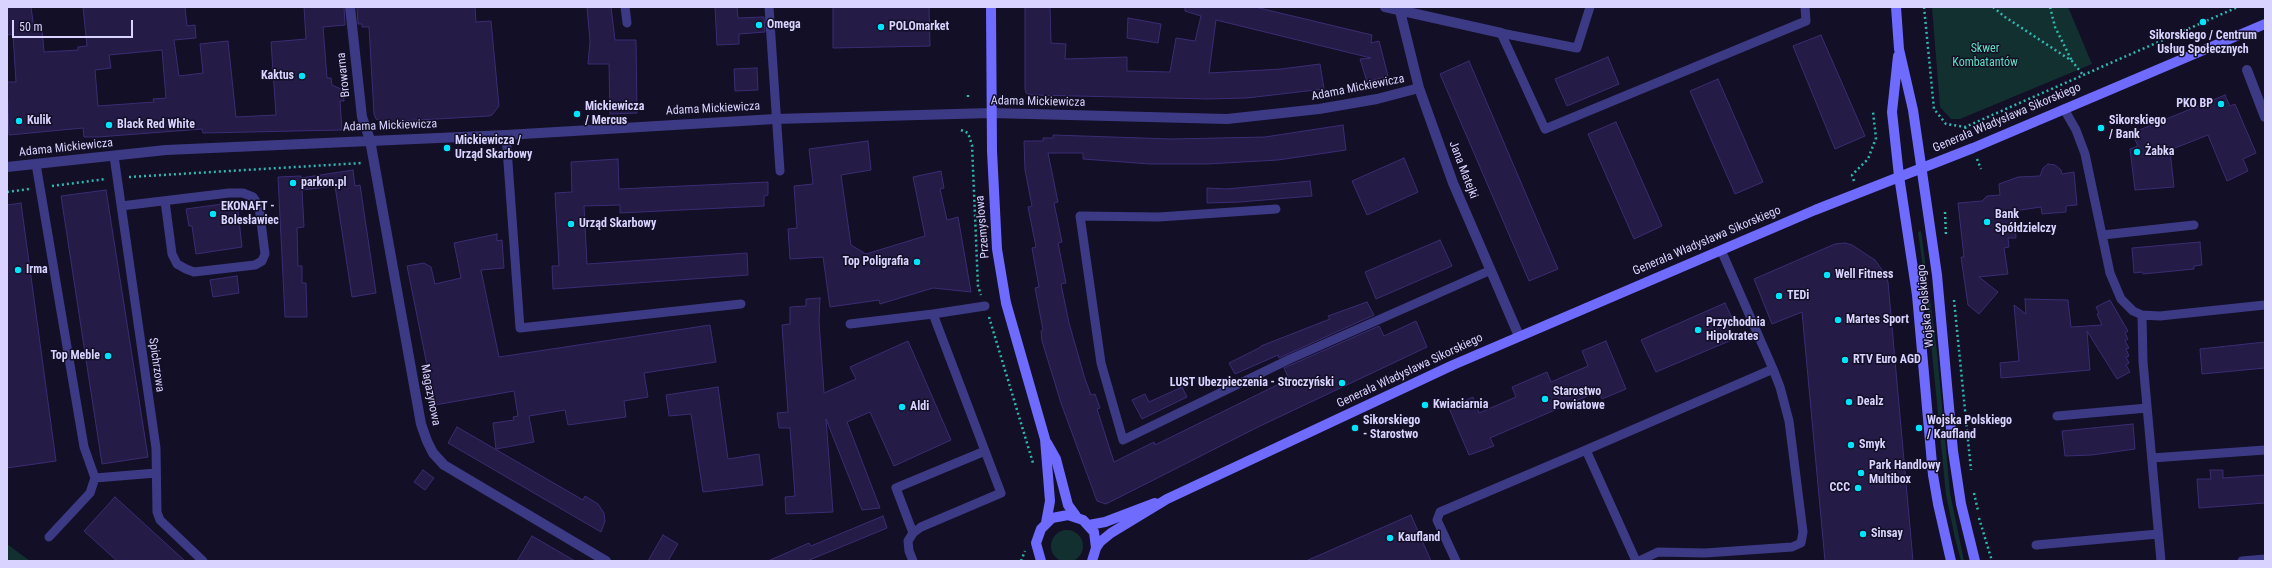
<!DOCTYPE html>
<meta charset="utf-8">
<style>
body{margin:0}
#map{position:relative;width:2272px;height:568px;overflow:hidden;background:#130f26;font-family:"Roboto Condensed",sans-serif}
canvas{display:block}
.frame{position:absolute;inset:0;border:8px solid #d9d4ff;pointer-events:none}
.scale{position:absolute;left:12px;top:20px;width:121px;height:18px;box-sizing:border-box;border:2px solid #d9d4ff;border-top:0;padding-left:5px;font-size:12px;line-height:14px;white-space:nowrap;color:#d9d4ff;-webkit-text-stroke:3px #130f26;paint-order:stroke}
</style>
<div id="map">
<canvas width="2272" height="568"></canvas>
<div class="frame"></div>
<div class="scale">50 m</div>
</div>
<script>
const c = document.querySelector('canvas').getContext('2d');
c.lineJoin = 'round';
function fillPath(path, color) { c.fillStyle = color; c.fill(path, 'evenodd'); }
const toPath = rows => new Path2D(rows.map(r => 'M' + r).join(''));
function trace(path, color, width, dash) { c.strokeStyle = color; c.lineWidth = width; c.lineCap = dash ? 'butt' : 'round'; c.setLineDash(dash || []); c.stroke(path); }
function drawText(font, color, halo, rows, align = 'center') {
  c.font = font + ' "Roboto Condensed",sans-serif'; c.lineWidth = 3; c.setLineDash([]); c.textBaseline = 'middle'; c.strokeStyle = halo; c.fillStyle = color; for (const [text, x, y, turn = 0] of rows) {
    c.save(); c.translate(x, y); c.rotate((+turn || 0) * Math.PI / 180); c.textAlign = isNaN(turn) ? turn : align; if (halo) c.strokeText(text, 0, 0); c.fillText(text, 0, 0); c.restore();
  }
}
fillPath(toPath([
 [1932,7,2068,7,2092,64,1960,119,1951,119,1940,107],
 [1921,231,1937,352,1950,493,1964,561,1961,561,1955,538,1946,495,1925,282,1918,232],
 '1051 546a16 16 0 1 1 32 0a16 16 0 1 1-32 0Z',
 [7,544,30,561,7,561]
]), '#12302f');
const building = toPath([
 [7,7,31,7,34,28,42,28,44,52,78,50,78,47,87,46,83,7,185,7,187,26,195,25,196,38,174,40,179,76,203,73,200,44,228,41,236,117,276,115,271,42,306,39,304,7,344,7,345,25,323,27,327,78,331,78,332,85,343,90,344,101,340,101,342,130,203,133,202,129,98,137,84,137,83,128,9,135,7,82,16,82,13,34,7,35,7,7],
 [162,50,166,98,153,99,154,102,98,106,95,70,111,68,109,55,162,50],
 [357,7,475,7,476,22,491,21,499,106,492,115,489,116,384,122,376,119,374,114,369,27,362,27,362,24,358,24,357,7],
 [587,7,611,7,615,40,636,40,637,113,610,114,609,64,588,64,590,41,587,7],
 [715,7,737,7,738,18,764,17,765,32,739,34,739,44,717,45,715,7],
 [833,7,929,7,930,46,833,48,833,7],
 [1025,7,1050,7,1051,43,1066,44,1065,59,1127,57,1127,71,1170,72,1176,38,1195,41,1201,16,1185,11,1185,7,1255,7,1372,35,1371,43,1379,41,1388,76,1367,82,1360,59,1371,58,1216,20,1209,73,1281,69,1320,64,1324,89,1247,98,1209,99,1031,95,1026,93,1025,89,1025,7],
 [1128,18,1161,24,1158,43,1127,38,1128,18],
 [1821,35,1865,136,1835,149,1793,46,1821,35],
 [1608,57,1619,84,1567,106,1555,79,1608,57],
 [1469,61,1558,269,1529,281,1440,74,1469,61],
 [757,68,758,90,735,91,734,69,757,68],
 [1718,79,1763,182,1735,194,1690,91,1718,79],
 [2225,95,2230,106,2235,104,2256,153,2243,159,2248,171,2227,181,2208,135,2170,150,2174,187,2135,190,2130,149,2138,146,2132,133,2225,95],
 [1616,122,1662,226,1634,239,1588,134,1616,122],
 [1343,125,1346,150,1278,160,1207,164,1150,164,1083,159,1083,153,1048,153,1058,202,1054,203,1062,242,1058,243,1066,283,1061,284,1069,323,1085,379,1091,395,1095,394,1100,408,1097,409,1114,462,1154,442,1155,445,1279,384,1289,379,1284,368,1379,326,1384,336,1416,321,1427,347,1258,427,1106,504,1097,501,1061,403,1042,341,1041,331,1043,330,1035,288,1039,287,1032,248,1036,247,1028,207,1032,206,1025,170,1024,141,1043,141,1043,138,1053,138,1053,135,1171,139,1265,137,1343,125],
 [868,141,871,170,841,175,851,245,866,254,925,236,913,177,941,171,944,188,940,189,947,220,958,217,971,292,933,288,880,304,879,300,830,307,823,257,790,259,788,229,797,228,794,186,813,184,809,149,868,141],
 [1404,158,1418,192,1367,215,1352,181,1404,158],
 [618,159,619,189,768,182,768,195,764,196,764,206,620,213,620,205,584,206,587,264,747,253,748,275,553,289,552,266,559,266,555,193,572,192,571,162,618,159],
 [2048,164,2055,165,2061,170,2062,174,2074,172,2077,205,2066,206,2066,212,2042,214,2041,207,2014,211,2016,238,2008,238,2009,247,2004,248,2008,274,1979,277,1998,292,1979,314,1968,305,1961,257,1964,257,1958,203,1982,201,1987,196,2000,195,1999,184,2018,177,2040,176,2043,168,2048,164],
 [353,170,355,186,360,185,376,293,352,297,335,186,302,190,304,227,297,228,298,266,302,266,302,283,306,283,307,317,285,317,278,177,301,176,301,178,353,170],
 [1310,181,1312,196,1240,202,1207,203,1207,188,1227,189,1310,181],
 [106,190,148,457,102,464,61,196,106,190],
 [237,202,242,247,196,254,192,226,189,226,186,209,237,202],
 [21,203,56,461,7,468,7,205,21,203],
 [497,234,497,241,502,240,504,268,481,270,499,357,710,325,716,362,644,373,648,397,624,401,626,417,568,425,565,410,529,416,534,442,496,449,493,423,514,420,513,417,518,416,514,391,435,405,407,266,424,263,431,267,435,284,461,278,454,243,497,234],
 [1440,240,1452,266,1376,299,1365,272,1440,240],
 [2200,242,2202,265,2194,266,2194,269,2143,274,2142,272,2134,273,2132,248,2200,242],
 [1845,243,1852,245,1875,260,1885,274,1888,282,1913,561,1825,561,1802,312,1772,324,1754,279,1835,244,1845,243],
 [237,276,239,293,213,297,210,280,237,276],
 [820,298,819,321,824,393,856,379,850,367,908,341,951,440,894,466,870,412,847,422,880,508,862,510,826,419,833,512,786,514,785,497,795,496,790,428,779,428,777,413,788,412,782,325,790,324,790,307,806,306,806,299,820,298],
 [2025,299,2068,300,2071,327,2102,325,2097,314,2099,313,2096,307,2110,300,2128,331,2125,333,2128,339,2125,341,2129,348,2126,349,2129,356,2126,357,2129,363,2126,365,2130,372,2117,379,2087,331,2090,370,2001,378,2000,363,2019,361,2014,305,2026,314,2025,299],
 [1367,302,1374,315,1279,358,1278,355,1235,374,1229,363,1261,347,1261,346,1330,319,1328,316,1367,302],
 [1725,303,1732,318,1727,321,1734,339,1656,372,1641,340,1725,303],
 [1606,341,1626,389,1602,399,1599,391,1490,438,1494,446,1469,455,1449,408,1473,397,1479,413,1516,397,1512,387,1547,372,1551,382,1588,366,1582,351,1606,341],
 [2265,342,2265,368,2202,374,2200,349,2265,342],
 [718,387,728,459,759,454,763,485,703,492,691,414,669,416,666,395,718,387],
 [1182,387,1187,397,1142,419,1132,400,1145,394,1149,402,1182,387],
 [2133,424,2135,449,2092,455,2065,456,2062,431,2133,424],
 [457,427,583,500,585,496,598,504,604,513,605,521,601,532,448,443,457,427],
 [423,470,434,478,425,490,414,482,423,470],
 [2210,470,2223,470,2223,478,2265,475,2265,503,2199,508,2197,479,2211,479,2210,470],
 [115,497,185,561,117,561,84,531,115,497],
 [1411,515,1431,561,1306,561,1411,515],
 [883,516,887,528,807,561,768,561,809,543,811,546,883,516],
 [663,535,678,544,668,561,648,561,663,535],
 [532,536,575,561,517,561,532,536]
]);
fillPath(building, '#241b47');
trace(building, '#3b2d73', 1);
trace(toPath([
 [1924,7,1934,109,1946,124,1965,127,2238,7],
 [1993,7,2005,17,2072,61,2083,75],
 [2050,7,2055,27,2072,61],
 [968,95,968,100],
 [1965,127,1969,138],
 [961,130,968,133,972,145,978,286,981,295],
 [1977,159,1981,169],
 [129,177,362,163],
 [1854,181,1852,175,1868,159,1876,138,1873,112],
 [52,186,106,179],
 [7,192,29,189],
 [1945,212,1946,237],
 [1954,300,1971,470],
 [989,317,1033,463],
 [1974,493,1978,511],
 [1979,518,1992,561],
 [1021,561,1025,551]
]), '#2fb8b0', 2.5, [2, 3]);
trace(toPath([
 [625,7,627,23],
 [769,7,780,171],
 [1501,33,1545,129,1806,21,1805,7],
 [1501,33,1577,48,1590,7],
 [2064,109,2076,130,2085,154,2110,273,2121,299,2133,311,2142,315,2160,316,2265,305],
 [506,135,520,328,741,304],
 [114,156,156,448,157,512,160,520,203,561],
 [36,164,84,447,95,478,156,473],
 [121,206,229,193,243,193,253,197,259,206,265,254,262,261,255,265,194,272,186,269,177,264,172,254,165,201],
 [1276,209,1159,217,1080,216,1101,363,1123,440,1290,359,1491,270],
 [2103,235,2194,225],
 [1721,250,1773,369],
 [933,314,985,306],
 [2142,315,2143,362,2161,561],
 [850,324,933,314,1001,493,921,527,913,533,908,541,909,551,913,561],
 [2057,416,2147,408],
 [1586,450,1773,369,1780,387,1789,421,1803,532,1801,543,1792,547,1705,553,1658,552,1639,561],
 [2152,458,2265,450],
 [913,533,896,488,985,451],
 [49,537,90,493,95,478],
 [2036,545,2158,534],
 [1456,561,1437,520,1440,512,1586,450,1636,561],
 [2242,561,2265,559]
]), '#3d3a85', 9);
trace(toPath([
 [350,7,362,117,370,140,421,424,427,441,433,453,444,465,606,561],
 [1385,7,1501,33],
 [1399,7,1419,88,1453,183,1519,336],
 [2247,70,2265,117],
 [7,167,166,150,506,135,775,119,991,113,1227,119,1319,109,1377,99,1419,88]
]), '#3d3a85', 10);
trace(toPath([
 [991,7,992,151,997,249,1006,303,1045,439,1050,501,1046,523],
 [1896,7,1899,49,1913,110,1937,275,1953,451,1961,504,1975,561],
 [1898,56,1892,112,1899,176,1917,295,1933,475,1938,504,1951,561],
 [1047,443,1056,459,1068,505,1076,516],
 [1089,525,1105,522,1155,503],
 [1096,548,1100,542,1111,533,1167,499,1453,365,1815,210,1973,148,2265,24],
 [1041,561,1036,543,1041,529,1052,518,1068,515,1083,520,1094,532,1096,548,1092,561]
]), '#6f6bff', 10);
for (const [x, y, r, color] of [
 [2203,22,4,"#00e5ff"],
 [759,25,4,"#00e5ff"],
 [881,27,4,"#00e5ff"],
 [302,76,4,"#00e5ff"],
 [2221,104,4,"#00e5ff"],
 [577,114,4,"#00e5ff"],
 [19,121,4,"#00e5ff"],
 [109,125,4,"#00e5ff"],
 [2101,128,4,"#00e5ff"],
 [447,148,4,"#00e5ff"],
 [2137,152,4,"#00e5ff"],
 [293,183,4,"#00e5ff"],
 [213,214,4,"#00e5ff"],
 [1987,222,4,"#00e5ff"],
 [571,224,4,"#00e5ff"],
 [917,262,4,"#00e5ff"],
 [18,270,4,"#00e5ff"],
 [1827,275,4,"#00e5ff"],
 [1779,296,4,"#00e5ff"],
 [1838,320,4,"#00e5ff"],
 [1698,330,4,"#00e5ff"],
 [108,356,4,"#00e5ff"],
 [1845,360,4,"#00e5ff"],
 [1342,383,4,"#00e5ff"],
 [1545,399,4,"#00e5ff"],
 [1849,402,4,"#00e5ff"],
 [1425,405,4,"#00e5ff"],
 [902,407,4,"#00e5ff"],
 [1355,428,4,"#00e5ff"],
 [1919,428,4,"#00e5ff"],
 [1851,445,4,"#00e5ff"],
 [1861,473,4,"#00e5ff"],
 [1858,488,4,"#00e5ff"],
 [1863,534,4,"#00e5ff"],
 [1390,538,4,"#00e5ff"]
]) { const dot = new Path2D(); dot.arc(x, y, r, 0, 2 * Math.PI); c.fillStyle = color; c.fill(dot); trace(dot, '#130f26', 1.5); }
drawText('bold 12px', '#d9d4ff', '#130f26', [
 ["Omega",767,25],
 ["POLOmarket",889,27],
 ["Sikorskiego / Centrum",2203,36,"center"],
 ["Usług Społecznych",2203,50,"center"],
 ["Kaktus",294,76,"right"],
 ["PKO BP",2213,104,"right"],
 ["Mickiewicza",585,107],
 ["/ Mercus",585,121],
 ["Kulik",27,121],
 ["Sikorskiego",2109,121],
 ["/ Bank",2109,135],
 ["Black Red White",117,125],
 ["Mickiewicza /",455,141],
 ["Urząd Skarbowy",455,155],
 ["Żabka",2145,152],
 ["parkon.pl",301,183],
 ["EKONAFT -",221,207],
 ["Bolesławiec",221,221],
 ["Bank",1995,215],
 ["Spółdzielczy",1995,229],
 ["Urząd Skarbowy",579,224],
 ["Top Poligrafia",909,262,"right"],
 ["Irma",26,270],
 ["Well Fitness",1835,275],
 ["TEDi",1787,296],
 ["Martes Sport",1846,320],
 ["Przychodnia",1706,323],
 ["Hipokrates",1706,337],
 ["Top Meble",100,356,"right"],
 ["RTV Euro AGD",1853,360],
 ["LUST Ubezpieczenia - Stroczyński",1334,383,"right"],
 ["Starostwo",1553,392],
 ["Powiatowe",1553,406],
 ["Dealz",1857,402],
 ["Kwiaciarnia",1433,405],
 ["Aldi",910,407],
 ["Sikorskiego",1363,421],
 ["- Starostwo",1363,435],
 ["Wojska Polskiego",1927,421],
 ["/ Kaufland",1927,435],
 ["Smyk",1859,445],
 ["Park Handlowy",1869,466],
 ["Multibox",1869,480],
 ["CCC",1850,488,"right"],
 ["Sinsay",1871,534],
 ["Kaufland",1398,538]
], 'left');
drawText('12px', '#5fe0c0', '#130f26', [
 ["Skwer",1985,49],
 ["Kombatantów",1985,63]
]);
drawText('12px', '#d9d4ff', '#130f26', [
 ["Browarna",344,75,-96],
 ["Adama Mickiewicza",1358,88,-11],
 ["Adama Mickiewicza",1038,102,1],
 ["Adama Mickiewicza",713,109,-3],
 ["Generała Władysława Sikorskiego",2007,118,-23],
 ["Adama Mickiewicza",390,126,-2],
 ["Adama Mickiewicza",66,148,-6],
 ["Jana Matejki",1463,170,69],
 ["Przemysłowa",983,227,-95],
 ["Generała Władysława Sikorskiego",1707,241,-23],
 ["Wojska Polskiego",1926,306,-96],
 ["Spichrzowa",156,365,82],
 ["Generała Władysława Sikorskiego",1410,371,-25],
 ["Magazynowa",430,395,79]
]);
</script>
